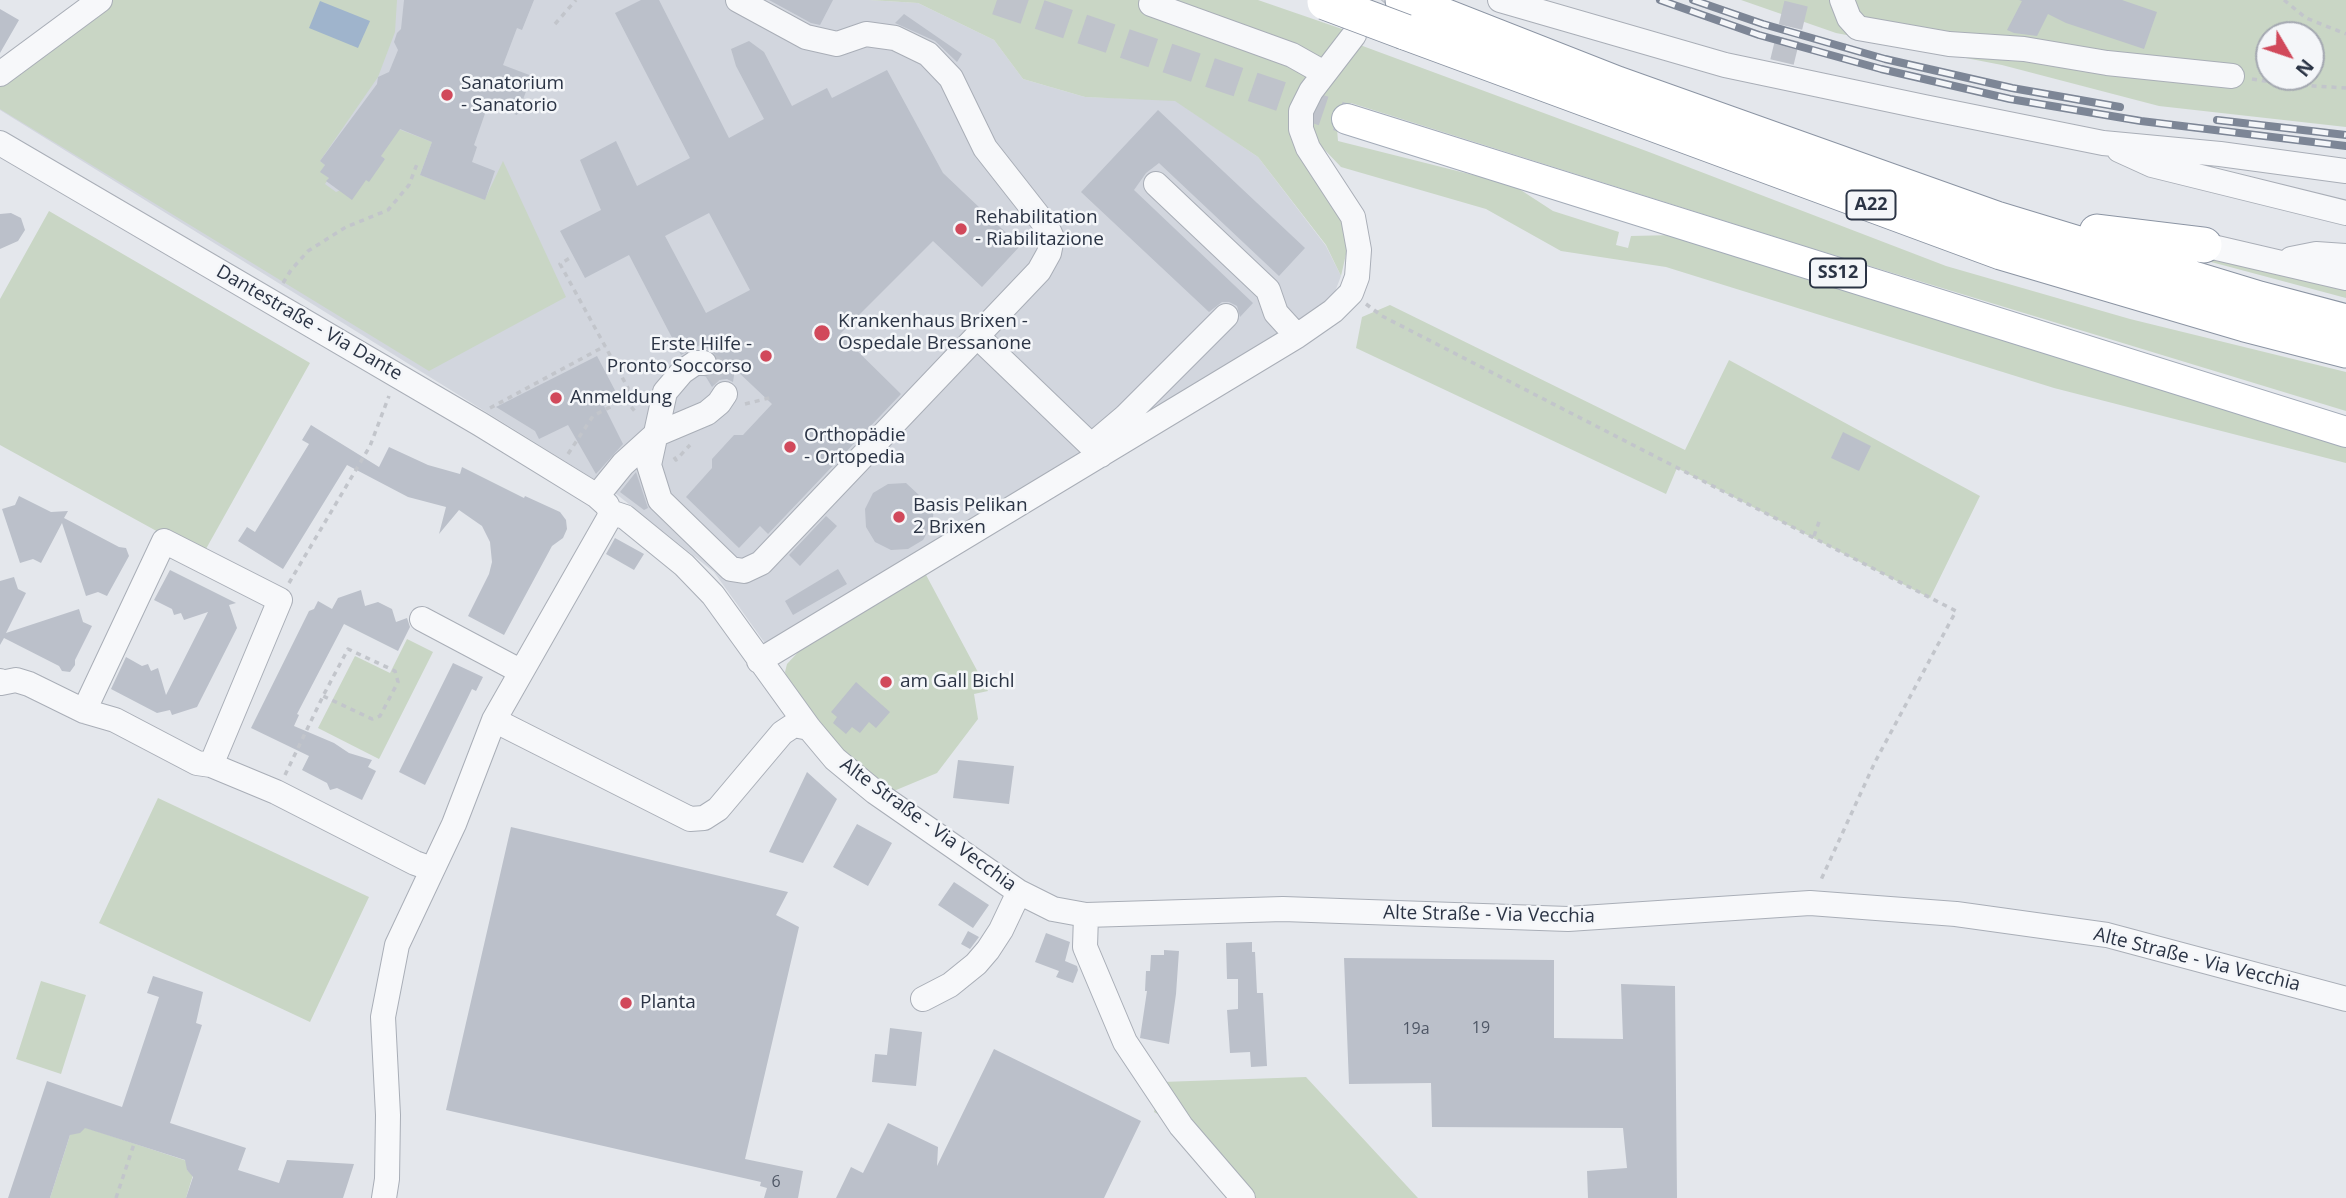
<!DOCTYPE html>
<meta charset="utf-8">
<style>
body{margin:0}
#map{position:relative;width:2346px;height:1198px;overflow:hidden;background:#e4e7ec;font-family:"Open Sans",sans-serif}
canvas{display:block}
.north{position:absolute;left:2255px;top:21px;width:70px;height:70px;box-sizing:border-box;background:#f4f6f9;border:2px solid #a4a8b1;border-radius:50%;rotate:129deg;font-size:19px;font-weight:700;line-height:28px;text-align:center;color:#2b3445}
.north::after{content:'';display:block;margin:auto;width:24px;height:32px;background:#d1495b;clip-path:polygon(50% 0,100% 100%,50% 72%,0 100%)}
</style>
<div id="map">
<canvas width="2346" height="1198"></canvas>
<div class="north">N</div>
</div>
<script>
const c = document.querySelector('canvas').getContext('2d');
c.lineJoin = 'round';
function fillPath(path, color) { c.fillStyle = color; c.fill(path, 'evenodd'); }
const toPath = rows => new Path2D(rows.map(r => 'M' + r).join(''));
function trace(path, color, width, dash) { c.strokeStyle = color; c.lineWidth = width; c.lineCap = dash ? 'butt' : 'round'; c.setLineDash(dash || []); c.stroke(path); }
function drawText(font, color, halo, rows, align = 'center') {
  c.font = font + ' "Open Sans",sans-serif'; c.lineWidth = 5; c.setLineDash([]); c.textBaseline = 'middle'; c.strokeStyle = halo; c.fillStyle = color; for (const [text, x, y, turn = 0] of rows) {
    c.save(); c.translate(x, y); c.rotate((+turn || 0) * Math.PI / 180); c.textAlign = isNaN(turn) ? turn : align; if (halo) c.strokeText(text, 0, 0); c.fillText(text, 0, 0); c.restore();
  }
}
fillPath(toPath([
 [110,0,869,0,918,3,994,40,1023,79,1085,97,1175,100,1258,157,1326,246,1341,276,1333,297,1303,322,767,646,714,572,610,489,0,110,0,81]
]), '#d2d6de');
fillPath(toPath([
 [110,0,397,0,395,32,378,77,320,161,325,165,321,172,329,178,325,184,336,192,366,180,385,159,381,156,388,125,432,142,420,175,485,199,503,161,566,297,429,371,0,109,0,81],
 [869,0,1258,0,1345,30,1318,61,1296,100,1349,241,1341,276,1326,245,1258,157,1175,101,1085,97,1023,79,994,40,918,3],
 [1741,0,2346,0,2346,127,2159,106,2002,65,1836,33],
 [2269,35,2311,35,2311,77,2269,77],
 [1360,45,1649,152,1946,266,2130,319,2346,372,2346,411,1804,246,1351,103,1336,117,1338,141,1513,185,1553,211,1619,232,1616,245,1628,248,1631,236,1674,235,2191,396,2346,447,2346,463,2054,388,1666,267,1561,251,1486,209,1341,167,1321,146,1312,126,1313,109],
 [49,211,310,363,202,556,0,445,0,299],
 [2202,254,2346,286,2346,298,2200,259],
 [1390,305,1685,450,1729,360,1980,496,1930,598,1677,468,1666,494,1356,348,1362,317],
 [925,573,988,691,974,694,978,719,937,773,889,793,835,748,793,694,785,672,787,664,800,650],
 [407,639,433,652,379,759,318,728,355,656,390,673],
 [158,798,369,897,310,1022,99,923],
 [41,981,86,995,61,1074,16,1059],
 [1306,1077,1418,1198,1233,1198,1163,1117,1154,1112,1162,1082],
 [84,1127,187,1161,187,1170,193,1175,186,1198,50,1198,71,1132]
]), '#c9d6c5');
fillPath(toPath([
 [320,1,370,21,358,48,309,28]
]), '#9fb4cc');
fillPath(toPath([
 [404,0,534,0,522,30,517,28,503,65,532,76,517,115,488,105,474,145,477,147,472,162,495,171,485,200,420,175,432,142,400,129,381,156,385,159,369,182,366,180,352,200,326,181,329,178,320,172,325,165,320,161,377,84,378,77,389,72,398,50,394,42,397,33,401,29],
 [641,0,659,0,729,138,764,119,736,66,731,49,749,41,764,52,792,106,827,88,832,98,887,70,943,173,1020,246,982,287,933,241,840,334,901,394,768,534,760,526,739,548,686,497,712,468,712,459,734,435,743,435,772,404,735,369,733,382,727,379,719,380,712,387,706,377,716,371,719,362,716,355,705,348,706,342,681,355,629,255,585,278,560,231,601,210,580,160,616,141,637,186,690,158,615,13],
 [709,213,750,290,706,313,665,236],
 [769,0,833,0,820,25,811,23],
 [2019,0,2122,0,2157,12,2144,49,2066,23,2048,14,2037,36,2014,33,2007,30,2022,1],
 [0,9,19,20,0,53],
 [904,14,962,54,957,62,935,41,895,23],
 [1158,110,1305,248,1279,276,1159,163,1146,173,1134,190,1253,303,1240,317,1237,306,1229,302,1222,302,1209,312,1081,192],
 [11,213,21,218,25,230,18,241,0,249,0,214],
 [597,356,619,398,604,406,623,444,596,474,568,425,539,439,535,431,496,407],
 [311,425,379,467,389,447,428,465,460,474,462,467,524,498,525,496,560,512,566,520,567,529,563,538,552,546,504,635,468,616,489,574,492,562,490,542,482,526,459,510,439,534,446,507,408,497,347,465,283,569,238,541,247,527,255,532,309,444,302,440],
 [1843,432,1871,446,1859,471,1831,458],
 [636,472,648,508,644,510,620,492],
 [906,483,934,509,932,524,923,540,908,549,891,550,875,542,866,527,865,509,873,493,888,484],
 [19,496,51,512,68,511,64,518,119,547,126,548,129,556,107,596,98,592,86,596,62,523,41,563,33,559,20,563,2,509,15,505],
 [826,516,837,526,800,566,789,555],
 [615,538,644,554,634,570,606,554],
 [838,569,847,584,793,615,785,601],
 [170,570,236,603,229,605,237,628,197,707,172,715,170,710,157,713,111,689,126,657,142,666,148,664,151,671,158,668,166,695,208,612,184,620,181,613,174,615,172,609,154,600],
 [14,577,18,589,26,593,6,633,79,609,83,622,92,626,75,660,75,665,70,672,62,671,59,666,4,638,0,645,0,581],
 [361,590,365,606,378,602,392,609,396,622,407,618,410,627,398,651,344,624,297,714,299,715,294,726,334,743,349,753,372,760,368,767,376,771,362,800,337,788,330,790,327,783,302,770,309,756,251,728,309,611,314,609,318,601,332,609,338,598],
 [453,663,483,677,476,691,472,689,425,785,399,772],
 [856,682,890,712,876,728,869,722,860,733,852,727,846,734,833,723,837,717,831,712],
 [958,760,1014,766,1009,804,953,798],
 [807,772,837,799,803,863,769,852],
 [857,824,892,843,868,886,833,867],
 [511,827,788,892,776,915,799,927,745,1159,803,1171,798,1198,764,1198,767,1188,760,1186,761,1182,446,1110],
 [954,882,989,905,973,928,938,905],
 [968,931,979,937,970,949,961,944],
 [1046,933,1070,942,1065,961,1077,966,1078,970,1073,983,1056,977,1059,971,1035,962],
 [1252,942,1252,952,1255,952,1257,993,1263,993,1267,1066,1251,1067,1250,1052,1230,1053,1227,1010,1238,1009,1238,979,1227,979,1226,943],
 [1164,950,1179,951,1176,994,1169,1044,1140,1038,1147,991,1145,991,1146,971,1150,971,1151,955,1164,955],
 [1344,958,1554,960,1554,1038,1623,1039,1621,984,1675,986,1677,1198,1588,1198,1587,1171,1627,1168,1623,1128,1432,1127,1431,1083,1349,1084],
 [153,976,203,992,196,1023,202,1025,170,1123,246,1148,238,1170,279,1183,287,1160,354,1164,343,1198,186,1198,193,1177,187,1170,185,1160,85,1128,80,1133,70,1135,50,1198,8,1198,47,1081,122,1107,159,997,147,993],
 [890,1028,922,1032,916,1086,872,1082,875,1054,887,1055],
 [994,1049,1141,1121,1104,1198,836,1198,851,1167,863,1173,888,1123,938,1147,937,1166]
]), '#bbc0ca');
trace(toPath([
 [1359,29,1383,0],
 [1782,62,1797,0],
 [704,363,714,367,724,378,725,394]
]), '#bfc3cb', 24, [24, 12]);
trace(toPath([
 [997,0,1347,119]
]), '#bfc3cb', 30, [30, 15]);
const minor = toPath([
 [1500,0,1725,65,1924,107,2103,143,2220,154,2346,171],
 [1842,0,1849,18,1858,28,1949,44,2024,49,2107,63,2232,76],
 [1151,4,1292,55,1324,73],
 [0,74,100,0],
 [0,143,480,424,597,496,607,505,610,512],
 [2119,150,2152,165,2346,213],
 [1156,184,1268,290,1276,313,1297,336],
 [2204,245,2346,278],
 [2291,259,2316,254,2346,256],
 [978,337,1101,455],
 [704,363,695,363,682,372,665,392,649,465,660,500,731,569,744,571,761,563,1039,271,1049,253,1052,238,1047,227,985,148,951,78,928,54,895,38,866,34,837,44,806,37,738,0],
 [1101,454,1099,439,1125,417,1226,316],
 [597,496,623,464,655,435,707,413,719,403,725,394],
 [610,512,625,517,684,565,713,595,809,728,835,759,875,792,1019,892,1053,909,1086,915,1283,909,1568,919,1810,903,1956,914,2107,935,2346,999],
 [422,619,520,671],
 [759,661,1297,336,1333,311,1351,293,1357,277,1359,250,1353,217,1308,148,1301,129,1301,111,1311,91,1354,35],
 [0,681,1,683,16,680,29,684,84,711,115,720,197,763,211,765,276,792,415,863,432,869],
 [84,711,164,541,280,600,211,765],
 [494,720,690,819,704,818,718,809,782,733,794,725,809,728],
 [1086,915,1085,947,1125,1042,1181,1126,1243,1198],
 [923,999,950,985,976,964,988,950,1001,930,1019,892],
 [384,1198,387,1179,388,1115,383,1017,397,945,454,824,494,720,609,518,610,512]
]);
const major = toPath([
 [1347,119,2346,432]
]);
const highway = toPath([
 [1403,0,1617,84,1996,219,2259,299,2346,322],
 [1405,32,2001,252,2245,324,2346,350],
 [2097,232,2204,245]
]);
trace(minor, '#a9aeb7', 26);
trace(major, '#a3abb8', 32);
trace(highway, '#8b94a3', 37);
trace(toPath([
 [2284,0,2306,18,2346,34],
 [555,24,576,0],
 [2252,79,2283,84,2346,88],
 [283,283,291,270,308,251,346,227,388,210,409,185,417,164],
 [1366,304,1382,316,1956,611,1875,762,1820,882],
 [625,399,637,414],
 [745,404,773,397],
 [490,408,605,346],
 [568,454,593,416,625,399,628,388,560,264,573,256],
 [674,457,676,460,690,445],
 [1814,536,1820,519],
 [289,583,370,446,389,396],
 [285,775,323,696,348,649,395,671,398,682,380,716,372,719,323,696],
 [116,1198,134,1144]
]), '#c2c5cb', 3.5, [5, 5]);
trace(minor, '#f7f8fa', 24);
trace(major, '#fff', 30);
trace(highway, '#fff', 35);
const rail = toPath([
 [1660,0,1759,35,1881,69,2010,99,2141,121,2346,146],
 [1693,0,1763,24,1885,59,2012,88,2120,107],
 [2217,120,2346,135]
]);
trace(rail, '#7d8696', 8);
trace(rail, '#f4f6f9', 5, [16]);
const highwayBridge = toPath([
 [1325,2,1405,32]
]);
trace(highwayBridge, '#8b94a3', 37, []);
trace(highwayBridge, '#fff', 35);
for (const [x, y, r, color] of [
 [447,95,7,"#d1495b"],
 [961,229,7,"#d1495b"],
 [822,333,9,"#d1495b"],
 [766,356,7,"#d1495b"],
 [556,398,7,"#d1495b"],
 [790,447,7,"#d1495b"],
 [899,517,7,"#d1495b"],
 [886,682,7,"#d1495b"],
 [626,1003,7,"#d1495b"]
]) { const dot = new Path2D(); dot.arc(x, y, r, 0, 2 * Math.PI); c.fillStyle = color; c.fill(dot); trace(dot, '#f4f6f9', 2.5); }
drawText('16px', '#4f5766', null, [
 ["19",1481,1028],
 ["19a",1416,1029],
 ["6",776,1182]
]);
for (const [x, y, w] of [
 [1871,205,49],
 [1838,273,56]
]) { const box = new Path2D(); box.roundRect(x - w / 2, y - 14.5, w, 29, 5); c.fillStyle = '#f4f6f9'; c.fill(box); trace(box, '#2b3445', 2); }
drawText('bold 18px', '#2b3445', null, [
 ["A22",1871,205],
 ["SS12",1838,273]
]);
drawText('19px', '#2b3445', '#f4f6f9', [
 ["Sanatorium",461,84],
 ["- Sanatorio",461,106],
 ["Rehabilitation",975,218],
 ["- Riabilitazione",975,240],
 ["Krankenhaus Brixen -",838,322],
 ["Ospedale Bressanone",838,344],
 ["Erste Hilfe -",752,345,"right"],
 ["Pronto Soccorso",752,367,"right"],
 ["Anmeldung",570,398],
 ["Orthopädie",804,436],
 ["- Ortopedia",804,458],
 ["Basis Pelikan",913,506],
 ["2 Brixen",913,528],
 ["am Gall Bichl",900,682],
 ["Planta",640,1003]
], 'left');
drawText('19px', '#2b3445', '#f4f6f9', [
 ["Dantestraße - Via Dante",309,323,30],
 ["Alte Straße - Via Vecchia",928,825,36],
 ["Alte Straße - Via Vecchia",1489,915,1],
 ["Alte Straße - Via Vecchia",2197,960,14]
]);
</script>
